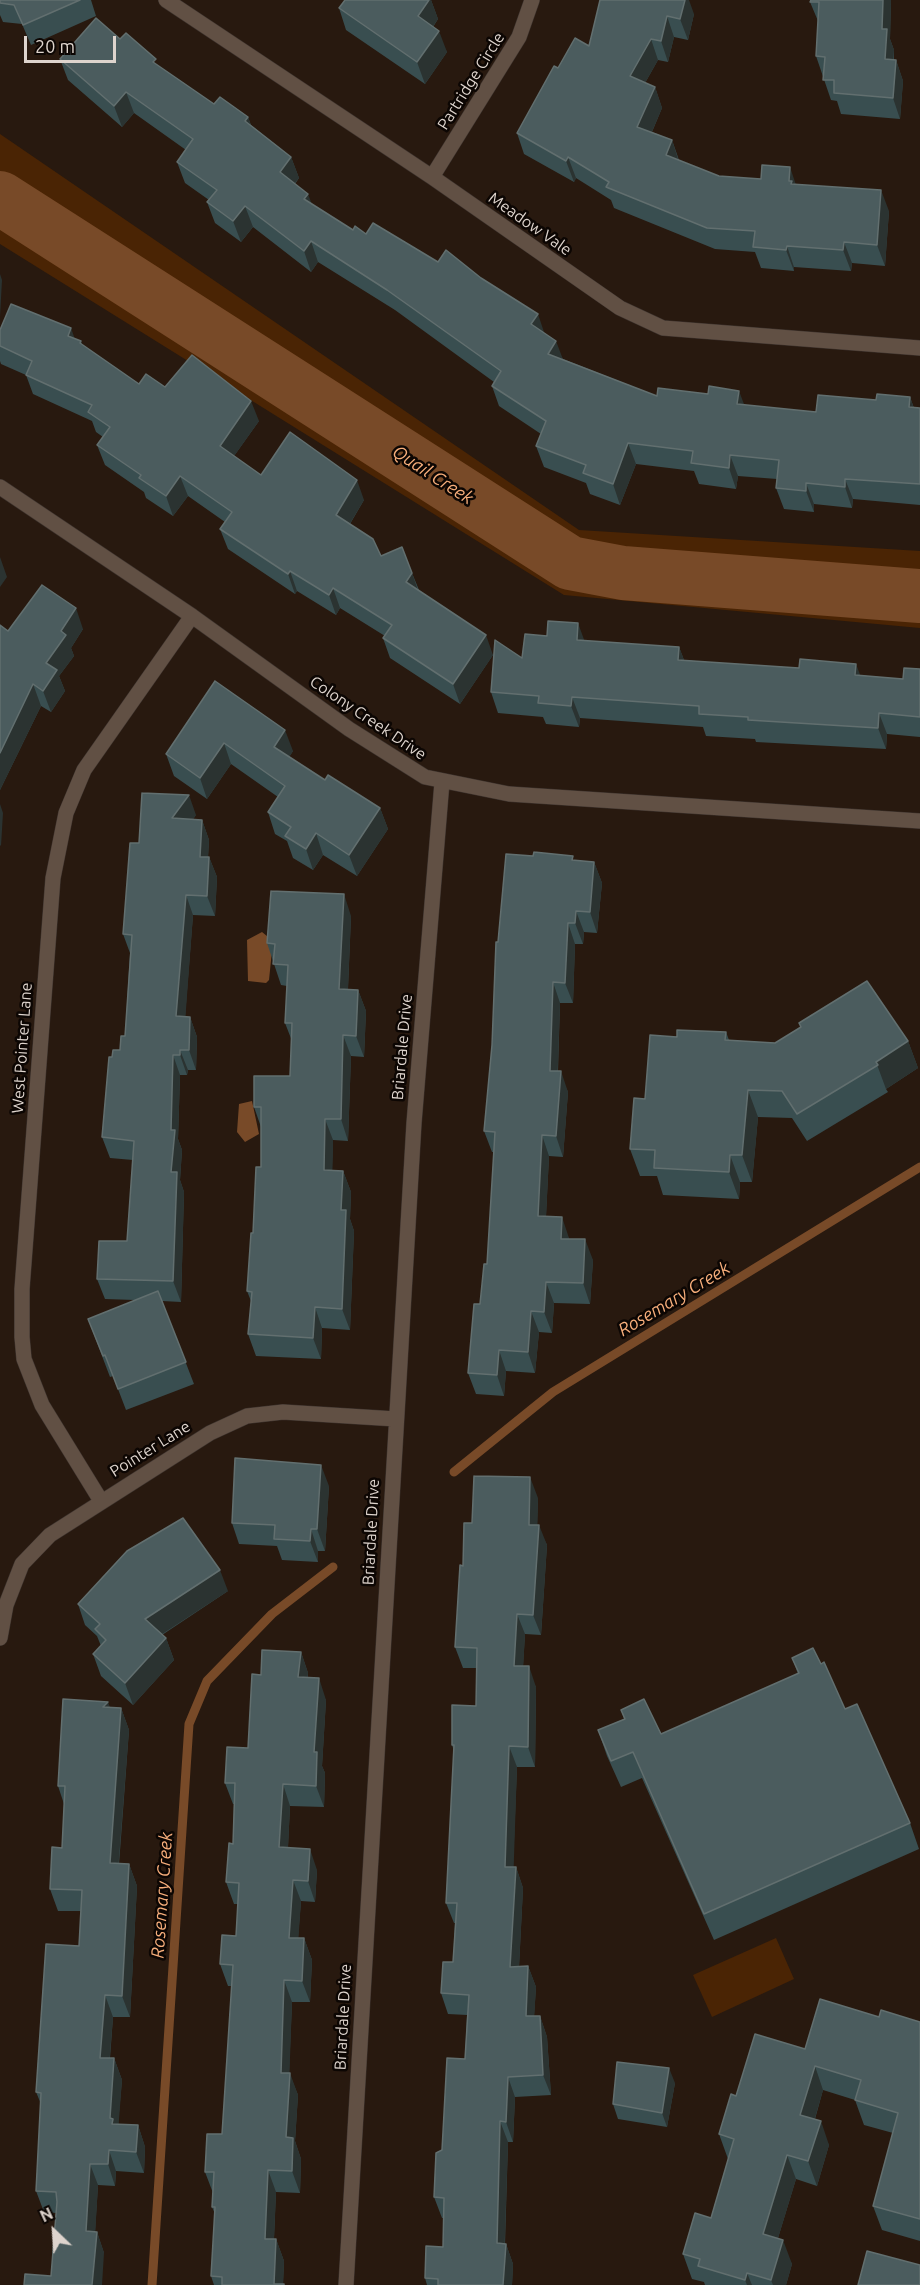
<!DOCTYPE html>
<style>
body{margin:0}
#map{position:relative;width:920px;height:2285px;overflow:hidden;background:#28190f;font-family:Ubuntu,sans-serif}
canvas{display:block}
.north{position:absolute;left:24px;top:2201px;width:60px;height:60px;-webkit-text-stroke:4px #0c0603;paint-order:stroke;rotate:335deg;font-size:16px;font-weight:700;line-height:24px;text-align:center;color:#ded4cd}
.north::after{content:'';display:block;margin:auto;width:21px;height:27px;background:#ded4cd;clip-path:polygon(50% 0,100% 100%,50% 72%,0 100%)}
.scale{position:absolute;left:24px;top:36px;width:92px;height:27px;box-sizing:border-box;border:3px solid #ded4cd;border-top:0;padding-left:8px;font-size:18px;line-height:21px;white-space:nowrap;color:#ded4cd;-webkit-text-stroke:4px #0c0603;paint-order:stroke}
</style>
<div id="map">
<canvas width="920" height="2285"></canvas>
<div class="north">N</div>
<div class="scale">20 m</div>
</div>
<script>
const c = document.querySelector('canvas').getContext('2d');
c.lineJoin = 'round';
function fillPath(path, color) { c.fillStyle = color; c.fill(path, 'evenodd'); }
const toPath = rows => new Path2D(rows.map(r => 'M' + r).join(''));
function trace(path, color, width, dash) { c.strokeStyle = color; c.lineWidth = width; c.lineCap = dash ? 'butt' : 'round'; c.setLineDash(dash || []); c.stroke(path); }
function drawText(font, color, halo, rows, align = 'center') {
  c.font = font + ' Ubuntu,sans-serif'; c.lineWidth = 5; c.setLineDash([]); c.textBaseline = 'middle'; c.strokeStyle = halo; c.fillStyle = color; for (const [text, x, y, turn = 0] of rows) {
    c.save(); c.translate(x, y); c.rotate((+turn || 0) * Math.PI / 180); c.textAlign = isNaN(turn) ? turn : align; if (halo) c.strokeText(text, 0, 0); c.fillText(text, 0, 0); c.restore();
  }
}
fillPath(toPath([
 [0,134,579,530,920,551,920,628,564,595,0,244],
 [776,1938,794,1979,712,2017,693,1975]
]), '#4a2404');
fillPath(toPath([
 [262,932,273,941,269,980,266,983,248,981,247,940],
 [252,1101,259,1134,245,1142,237,1132,239,1104]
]), '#784a28');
trace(toPath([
 [454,1472,553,1392,920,1167],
 [152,2285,189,1724,207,1681,272,1614,333,1567]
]), '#784a28', 9);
trace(toPath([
 [0,198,570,563,623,573,920,596]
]), '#784a28', 54);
const minor = toPath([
 [166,0,432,177,620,308,663,328,920,348],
 [432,177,519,37,532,0],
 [0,487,192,616,349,729,425,777,509,794,920,821],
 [101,1501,42,1405,24,1359,22,1337,22,1289,53,878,66,813,84,770,192,616],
 [0,1638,6,1605,22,1564,50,1535,210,1433,247,1416,283,1412,396,1419],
 [346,2285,414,1123,442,782]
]);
trace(minor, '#3d332e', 16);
trace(minor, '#615044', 15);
fillPath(toPath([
 [0,0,91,0,96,16,31,45,22,24,3,22,0,15],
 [345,0,431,0,438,19,433,27,447,52,425,84,346,30,339,8],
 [600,0,694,14,688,40,674,37,668,62,658,60,645,83,655,87,662,108,652,132,672,140,679,160,719,176,796,184,889,211,885,266,852,263,851,271,794,267,794,271,761,268,755,252,715,249,614,208,611,200,576,178,574,182,524,154,517,133,558,68,589,46],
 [891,0,890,39,894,50,894,60,896,60,903,81,900,119,841,114,837,101,831,100,816,56,818,21,810,2],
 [120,39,214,104,248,117,251,125,291,157,299,178,295,184,312,205,353,230,366,234,545,334,563,359,657,396,816,412,876,400,910,397,914,408,920,408,920,505,853,499,852,508,814,504,814,512,784,509,776,488,777,479,738,476,736,489,699,484,694,471,636,464,620,505,590,494,586,483,544,467,536,446,541,434,499,406,492,386,494,382,395,310,318,262,311,272,253,227,241,242,215,223,207,202,209,200,185,183,177,162,186,150,134,113,122,127,68,80,60,59],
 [0,329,75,339,81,341,82,345,139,384,165,387,259,421,234,456,261,475,364,500,350,524,381,556,412,573,419,590,493,655,460,704,390,658,383,638,385,636,340,608,336,615,297,591,295,594,228,549,220,529,225,522,188,496,173,516,146,498,144,492,105,465,97,445,103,437,96,432,92,421,33,394,26,375,1,364,0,361],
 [0,625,8,631,83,629,71,648,74,656,59,676,65,691,51,712,41,706,0,790],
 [547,636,585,641,679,647,684,660,903,679,920,669,920,737,887,734,886,749,756,742,755,739,706,736,703,727,580,718,579,727,546,724,543,717,498,713,491,692,522,658],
 [215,681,293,751,289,757,325,780,380,808,388,829,357,876,323,855,313,870,293,858,287,841,275,834,268,812,278,797,231,764,207,799,174,776,166,754],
 [196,815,193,819,202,820,209,840,208,857,209,857,217,877,215,916,193,915,185,1017,190,1017,197,1037,196,1070,188,1070,187,1075,180,1075,178,1139,182,1150,180,1180,184,1192,181,1302,162,1301,194,1384,126,1410,113,1376,110,1377,88,1319,135,1300,105,1299,97,1279,127,1241,133,1160,110,1158,102,1137,112,1057,120,1050,125,1036,130,953,123,934,139,843],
 [574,860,594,862,602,883,597,933,584,932,583,944,575,944,573,1003,560,1003,558,1071,568,1092,563,1157,549,1156,546,1216,569,1238,569,1239,593,1260,590,1304,554,1303,552,1333,539,1332,535,1373,506,1371,504,1396,476,1394,468,1373,487,1264,494,1152,492,1152,484,1131,492,1045,498,942],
 [351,916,348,989,358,990,366,1011,364,1057,351,1056,348,1141,333,1140,332,1170,343,1171,351,1192,350,1219,354,1231,350,1330,322,1328,321,1359,256,1356,248,1334,251,1301,247,1291,261,1167,261,1127,254,1107,290,1076,292,1041,285,1023,287,986,281,985,267,943],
 [726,1032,729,1040,775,1043,908,1041,918,1068,886,1089,888,1092,807,1141,792,1118,758,1117,752,1182,740,1182,739,1199,663,1195,657,1176,640,1176,630,1149,645,1099,677,1037],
 [329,1486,325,1551,318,1551,318,1562,282,1560,277,1546,239,1544,232,1523],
 [538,1498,537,1525,547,1545,541,1635,525,1634,523,1666,536,1687,535,1767,517,1767,513,1867,516,1867,523,1888,519,1967,528,1966,536,1987,534,2016,540,2016,547,2037,551,2095,515,2097,513,2142,508,2142,505,2244,506,2244,513,2264,512,2285,427,2285,425,2278,443,2247,444,2218,442,2218,434,2197,442,2150,465,2059,467,2015,448,2014,441,1993,453,1962,455,1923,454,1923,446,1903,454,1751,452,1745,476,1706,477,1668,463,1668,455,1647,463,1566,472,1523],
 [228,1591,162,1635,166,1638,174,1660,133,1705,101,1676,93,1654,101,1646,97,1636,85,1625,78,1604],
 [301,1652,308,1673,308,1677,326,1700,322,1766,325,1773,324,1807,290,1806,288,1847,317,1870,315,1902,301,1901,298,1938,304,1938,312,1960,310,2002,292,2002,289,2073,298,2095,295,2141,301,2159,300,2193,276,2192,274,2239,276,2239,284,2261,283,2284,284,2285,214,2285,211,2276,215,2214,212,2207,213,2193,205,2172,222,2134,232,1986,228,1986,220,1964,236,1936,238,1904,234,1904,226,1882,233,1844,234,1804,233,1804,225,1783,248,1748,261,1675],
 [792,1658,821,1664,845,1709,910,1823,919,1849,714,1940,642,1778,621,1787,607,1756,598,1730,624,1719,621,1710,661,1734,798,1674],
 [110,1708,121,1708,129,1730,119,1864,129,1864,137,1886,130,2017,113,2017,110,2058,114,2058,122,2080,118,2124,138,2125,145,2147,144,2173,116,2171,115,2186,98,2185,95,2232,97,2232,104,2253,51,2276,56,2213,44,2212,36,2191,41,2104,36,2092,79,1946,81,1911,58,1911,50,1889,62,1848,64,1804,58,1786],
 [879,2017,920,2022,920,2241,882,2230,873,2206,893,2133,864,2125,855,2100,823,2090,815,2119,829,2145,817,2186,796,2179,778,2238,792,2264,786,2285,705,2285,704,2282,692,2279,683,2254,711,2218,728,2159,719,2134,736,2096,805,2049],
 [675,2083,667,2127,618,2119,613,2104]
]), '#394e50');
fillPath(toPath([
 [429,0,431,0,438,19,425,38,418,16],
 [685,0,689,0,694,14,688,40,680,19],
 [883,0,891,0,890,39,894,50,892,80,885,59,882,29],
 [667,16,674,37,668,62,661,41],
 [439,31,447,52,425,84,417,62],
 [651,39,658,60,637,97,630,76],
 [896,60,903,81,900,119,893,98],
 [655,87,662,108,645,148,637,127],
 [126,92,134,113,122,127,114,106],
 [248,117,255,138,245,121],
 [672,140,679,162,666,155],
 [291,157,299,178,287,193,280,172],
 [568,157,576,178,574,182,566,161],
 [790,167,797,188,797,195,789,181],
 [881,190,889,211,885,266,877,245],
 [308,194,316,215,304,199],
 [245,206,253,227,241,242,233,221],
 [311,241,318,262,311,272,304,251],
 [844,242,852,263,851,271,843,250],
 [787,246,794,267,794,271,786,250],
 [0,274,2,280,0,317],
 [538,314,545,335,531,324],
 [71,328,78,348,68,336],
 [556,341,564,362,548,354],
 [739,391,747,412,737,404],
 [910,397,917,418,909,407],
 [251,401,259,421,227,466,220,446],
 [628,443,636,464,620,505,613,484],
 [730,455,738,476,736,489,729,468],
 [180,476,188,496,173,516,166,496],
 [845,479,853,499,852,508,845,487],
 [357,480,364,500,343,535,336,515],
 [806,483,814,504,814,512,806,491],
 [0,557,7,577,0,587],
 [290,571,297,591,295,594,288,574],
 [412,573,419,593,406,582],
 [333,588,340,608,336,615,329,595],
 [76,608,83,629,71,648,74,656,59,676,65,691,51,712,43,691,46,663,61,631],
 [578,623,586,645,577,640],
 [486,635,493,655,460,704,453,684],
 [679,647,687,668,678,660],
 [856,664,864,685,855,675],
 [33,684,41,706,0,790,0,753],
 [572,697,580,718,579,727,571,706],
 [879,713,887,734,886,749,878,728],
 [285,730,293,751,282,768,274,747],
 [224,743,231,764,207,799,200,778],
 [189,795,196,815,180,839,172,818],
 [0,804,3,813,1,846,0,845],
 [380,808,388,829,357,876,349,855],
 [202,820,209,840,207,877,200,857],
 [316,833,323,855,313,870,306,849],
 [209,857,217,877,215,916,207,896],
 [594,862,602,883,597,933,590,912],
 [344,894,351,916,347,1010,339,989],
 [186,895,193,915,184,1036,176,1016],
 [576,911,584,932,583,944,575,923],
 [568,923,575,944,573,1003,565,983],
 [553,982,560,1003,557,1091,550,1071],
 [358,990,366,1011,364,1057,356,1036],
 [190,1017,197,1037,196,1070,189,1050],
 [343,1035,351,1056,348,1141,341,1119],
 [908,1041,918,1068,886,1089,876,1062],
 [180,1050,188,1070,187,1075,180,1055],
 [173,1055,180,1075,178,1139,182,1150,180,1180,184,1192,181,1302,173,1281,171,1130],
 [561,1071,568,1092,563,1157,556,1136],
 [748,1090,758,1117,752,1182,742,1155],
 [325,1119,333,1140,332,1191,324,1170],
 [542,1135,549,1156,545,1237,538,1216],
 [730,1155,740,1182,739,1199,729,1172],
 [343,1171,351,1192,350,1219,354,1231,350,1330,342,1309,341,1210],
 [562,1217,569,1238,568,1260,561,1239],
 [585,1239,593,1260,590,1304,583,1283],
 [546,1282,554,1303,552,1333,544,1312],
 [315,1307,322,1328,321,1359,313,1338],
 [531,1311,539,1332,535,1373,528,1352],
 [499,1350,506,1371,504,1396,497,1375],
 [321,1465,329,1486,325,1551,317,1529],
 [530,1477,538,1498,537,1545,529,1525],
 [539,1525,547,1545,541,1635,533,1615],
 [311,1529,318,1551,318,1562,310,1541],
 [220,1570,228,1591,153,1640,145,1619],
 [517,1614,525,1634,522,1687,514,1666],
 [166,1638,174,1660,133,1705,125,1683],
 [301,1652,308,1673,306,1698,298,1677],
 [529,1666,536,1687,535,1767,528,1747],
 [319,1678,326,1700,322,1766,325,1773,324,1807,316,1786,314,1752],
 [108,1702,116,1723,103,1707],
 [121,1708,129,1730,117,1884,110,1863],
 [509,1746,517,1767,513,1887,505,1867],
 [283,1784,290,1806,287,1868,279,1847],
 [310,1849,317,1870,315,1902,308,1881],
 [129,1864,137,1886,130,2017,122,1996],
 [516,1867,523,1888,518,1987,510,1967],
 [293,1880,301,1901,297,1959,289,1938],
 [304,1938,312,1960,310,2002,302,1981],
 [528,1966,536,1987,533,2036,526,2016],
 [284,1980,292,2002,289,2086,290,2073,298,2095,295,2141,301,2159,300,2193,292,2171,286,2137,281,2073],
 [105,1995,113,2017,108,2079,100,2058],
 [540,2016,547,2037,551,2095,543,2075],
 [114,2058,122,2080,118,2133,110,2118],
 [815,2066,823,2090,809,2139,800,2115],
 [669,2068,675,2083,667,2127,662,2113],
 [508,2077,515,2097,513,2142,506,2122],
 [500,2121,508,2142,504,2264,497,2243],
 [821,2121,829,2145,817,2186,808,2161],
 [138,2125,145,2147,144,2173,136,2152],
 [109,2150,116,2171,115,2186,108,2164],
 [787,2155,796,2179,772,2258,763,2234],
 [90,2164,98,2185,94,2253,86,2231],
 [268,2170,276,2192,273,2260,265,2239],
 [97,2232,104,2253,102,2285,92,2285],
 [276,2239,284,2261,283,2285,274,2284],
 [783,2240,792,2264,786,2285,773,2285,771,2280],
 [506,2244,513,2264,512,2285,503,2285],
 [747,2273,752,2285,747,2285,745,2280]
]), '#2b3331');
const building = toPath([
 [0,0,80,0,23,25,14,5,0,3,0,0],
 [345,0,429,0,418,16,439,31,417,62,339,8,345,0],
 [600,0,685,0,680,19,667,16,661,41,651,39,630,76,655,87,637,127,672,140,666,155,719,176,761,179,762,165,790,167,789,181,792,181,791,184,881,190,877,245,844,242,843,250,787,246,786,250,753,247,755,231,707,228,606,187,609,182,568,157,566,161,517,133,554,66,558,68,575,38,589,46,600,0],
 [811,0,883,0,882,29,887,29,885,59,896,60,893,98,834,93,834,80,823,80,825,57,816,56,819,2,810,2,811,0],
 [96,18,120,39,126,33,156,59,153,62,214,104,220,97,248,117,245,121,291,157,280,172,308,194,304,199,353,230,355,226,366,234,373,223,438,262,446,250,481,278,538,314,531,324,556,341,548,354,657,396,658,388,708,394,709,386,739,391,737,404,816,412,818,395,876,400,877,394,910,397,909,407,920,408,920,484,845,479,845,487,806,483,806,491,776,488,779,460,730,455,729,468,691,463,693,451,628,443,613,484,583,473,586,465,536,446,546,421,492,386,501,371,387,290,311,241,304,251,245,206,233,221,207,202,217,190,177,162,193,139,126,92,114,106,60,59,96,18],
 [11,304,71,328,68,336,81,341,80,343,139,384,146,374,165,387,192,355,251,401,220,446,261,475,290,432,357,480,336,515,373,539,381,556,402,547,412,573,406,582,486,635,453,684,383,638,392,625,333,588,329,595,290,571,288,574,220,529,232,512,180,476,166,496,139,478,141,475,97,445,110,427,88,412,92,405,26,375,32,361,0,346,0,330,11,304],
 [42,585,76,608,61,631,66,635,46,663,57,670,43,691,33,684,0,753,0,625,8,631,42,585],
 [548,621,578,623,577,640,679,647,678,660,799,668,800,659,856,664,855,675,903,679,904,668,920,669,920,717,879,713,878,728,748,720,748,717,699,714,699,706,572,697,571,706,538,703,539,696,491,692,495,640,522,658,525,634,547,636,548,621],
 [215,681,285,730,274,747,325,780,328,775,380,808,349,855,316,833,306,849,285,836,291,827,268,812,285,786,224,743,200,778,166,754,215,681],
 [142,793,189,795,172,818,202,820,200,857,209,857,207,896,186,895,176,1016,190,1017,189,1050,180,1050,180,1055,173,1055,171,1130,175,1130,171,1172,177,1172,173,1281,97,1279,99,1241,127,1241,134,1141,102,1137,109,1057,112,1057,113,1050,120,1050,121,1036,125,1036,132,935,123,934,130,843,139,843,142,793],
 [534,852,573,856,572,860,594,862,590,912,576,911,575,923,568,923,565,983,553,982,550,1071,561,1071,556,1136,542,1135,538,1216,562,1217,561,1239,585,1239,583,1283,546,1282,544,1312,531,1311,528,1352,499,1350,497,1375,468,1373,474,1304,480,1304,484,1264,487,1264,495,1132,484,1131,492,1045,496,942,498,942,506,854,533,856,534,852],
 [271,891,344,894,339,989,358,990,356,1036,343,1035,341,1119,325,1119,324,1170,343,1171,341,1210,346,1210,342,1309,315,1307,313,1338,248,1334,252,1292,247,1291,251,1233,253,1233,256,1167,261,1167,261,1107,254,1107,254,1076,290,1076,292,1023,285,1023,288,965,273,964,275,944,267,943,271,891],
 [867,981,908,1041,876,1062,878,1065,797,1114,782,1091,748,1090,742,1155,730,1155,729,1172,654,1168,655,1150,630,1149,634,1098,645,1099,650,1035,677,1037,677,1030,726,1032,725,1040,775,1043,801,1027,799,1023,867,981],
 [158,1291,186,1362,118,1389,105,1355,103,1356,88,1319,158,1291],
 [235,1458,321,1465,317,1529,311,1529,310,1541,274,1539,275,1525,232,1523,235,1458],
 [474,1476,530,1477,529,1525,539,1525,533,1615,517,1614,514,1666,529,1666,528,1747,509,1746,505,1867,516,1867,510,1967,528,1966,526,2016,540,2016,543,2075,508,2077,506,2122,500,2121,497,2243,506,2244,503,2285,438,2285,438,2279,425,2278,426,2246,443,2247,444,2198,434,2197,436,2153,442,2150,447,2058,465,2059,469,1995,441,1993,443,1962,453,1962,457,1903,446,1903,454,1745,452,1745,452,1705,476,1706,477,1648,455,1647,460,1565,463,1566,464,1523,472,1523,474,1476],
 [183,1518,220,1570,145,1619,166,1638,125,1683,93,1654,106,1640,95,1629,100,1624,78,1604,127,1551,183,1518],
 [813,1648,821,1664,824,1662,845,1709,857,1704,910,1823,704,1914,633,1752,611,1761,598,1730,625,1719,621,1710,644,1699,661,1734,799,1673,792,1658,813,1648],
 [262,1650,301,1652,298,1677,319,1678,314,1752,317,1752,316,1786,283,1784,279,1847,310,1849,308,1881,293,1880,289,1938,304,1938,302,1981,284,1980,281,2073,290,2073,286,2137,293,2138,292,2171,268,2170,265,2239,276,2239,274,2284,284,2284,284,2285,222,2285,222,2277,211,2276,215,2207,212,2207,214,2172,205,2172,207,2134,222,2134,233,1965,220,1964,222,1935,236,1936,239,1883,226,1882,229,1843,233,1844,235,1783,225,1783,227,1747,248,1748,252,1674,261,1675,262,1650],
 [63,1699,108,1702,103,1707,121,1708,110,1863,129,1864,122,1996,105,1995,100,2058,114,2058,110,2118,113,2119,112,2124,138,2125,136,2152,109,2150,108,2164,90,2164,86,2231,97,2232,92,2285,24,2285,25,2274,51,2276,57,2202,56,2192,36,2191,41,2093,36,2092,46,1944,79,1946,82,1890,50,1889,52,1847,62,1848,65,1786,58,1786,63,1699],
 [820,1999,879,2017,881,2010,920,2022,920,2219,873,2206,898,2113,855,2100,861,2080,815,2066,800,2115,821,2121,808,2161,787,2155,763,2234,783,2240,771,2280,747,2273,745,2280,698,2266,700,2259,683,2254,695,2213,711,2218,734,2139,719,2134,731,2094,736,2096,755,2034,805,2049,820,1999],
 [617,2062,669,2068,662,2113,613,2104,617,2062],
 [867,2251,920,2265,920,2285,858,2285,867,2251]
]);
fillPath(building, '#4b5c5e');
trace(building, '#626f6f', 1.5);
drawText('16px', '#ded4cd', '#0c0603', [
 ["Partridge Circle",471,81,-58],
 ["Meadow Vale",530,224,35],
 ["Colony Creek Drive",368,718,34],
 ["Briardale Drive",402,1047,-85],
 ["West Pointer Lane",22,1048,-86],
 ["Pointer Lane",150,1449,-32],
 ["Briardale Drive",371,1532,-87],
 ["Briardale Drive",343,2017,-87]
]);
drawText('italic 18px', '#f7ae7b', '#0c0603', [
 ["Quail Creek",433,475,33],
 ["Rosemary Creek",674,1299,-31],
 ["Rosemary Creek",162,1895,-86]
]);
</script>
